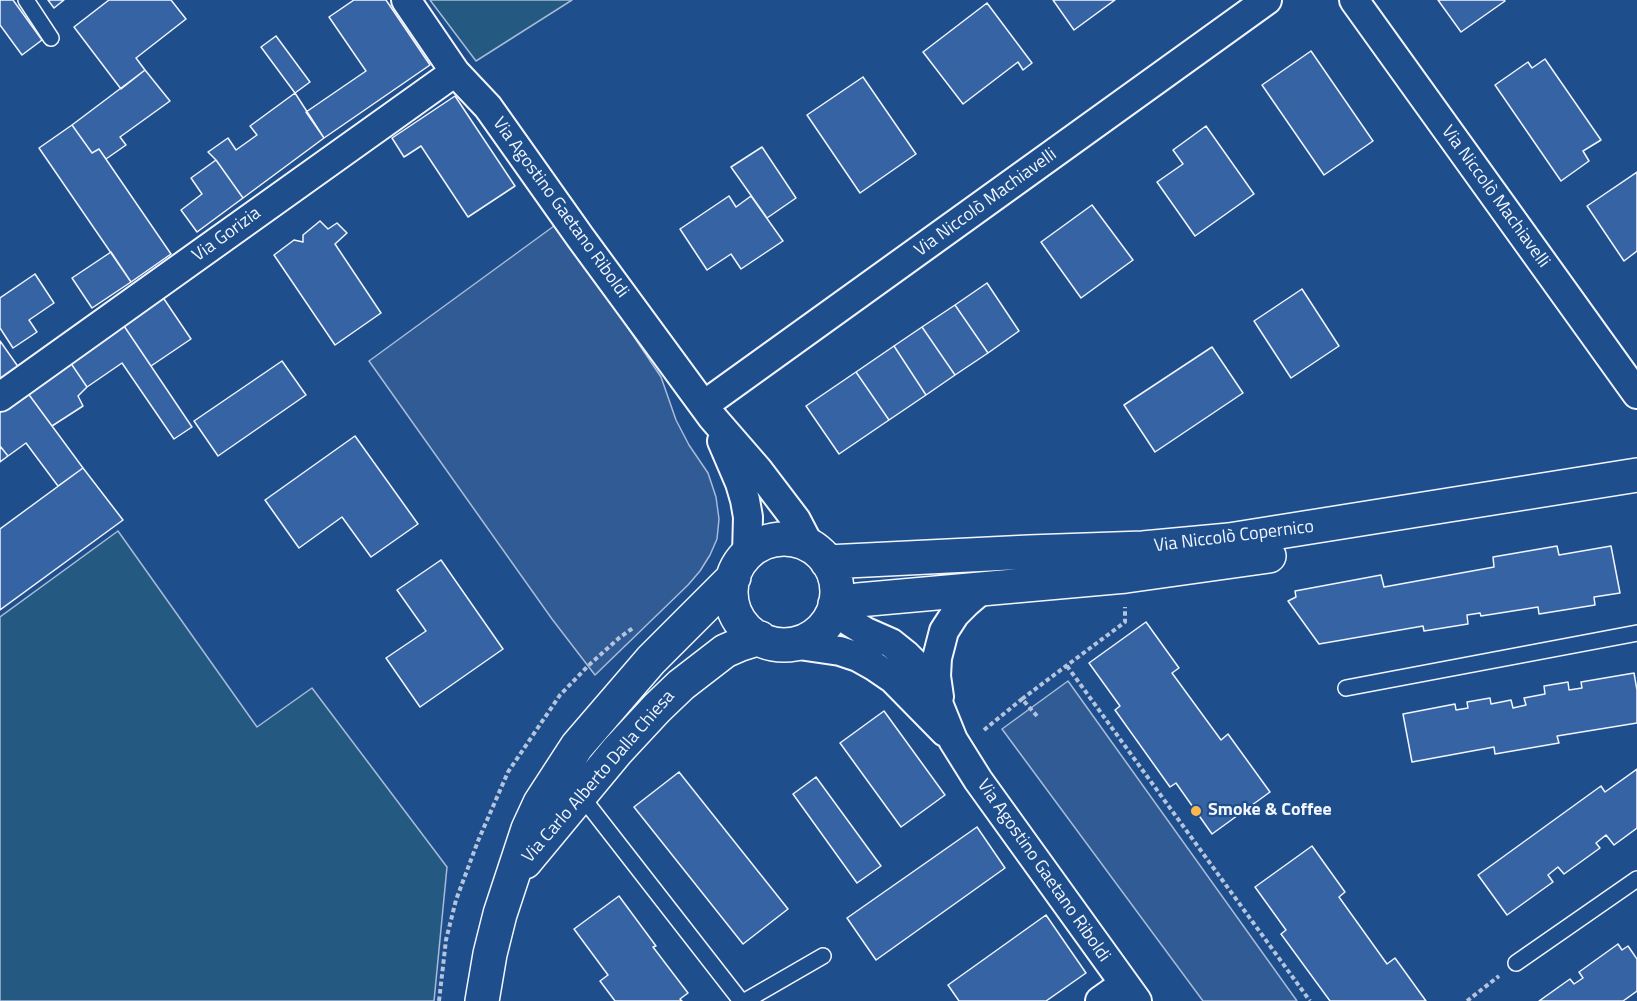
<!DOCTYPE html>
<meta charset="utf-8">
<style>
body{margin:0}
canvas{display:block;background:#1f4e8c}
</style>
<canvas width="1637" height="1001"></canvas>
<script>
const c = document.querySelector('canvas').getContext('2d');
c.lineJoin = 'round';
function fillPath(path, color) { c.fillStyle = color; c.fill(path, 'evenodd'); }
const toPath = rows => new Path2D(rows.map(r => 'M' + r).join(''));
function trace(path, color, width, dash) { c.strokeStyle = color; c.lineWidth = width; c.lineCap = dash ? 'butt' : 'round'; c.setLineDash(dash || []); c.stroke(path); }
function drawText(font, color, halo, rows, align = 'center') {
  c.font = font + ' "Titillium Web",sans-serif'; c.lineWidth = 4.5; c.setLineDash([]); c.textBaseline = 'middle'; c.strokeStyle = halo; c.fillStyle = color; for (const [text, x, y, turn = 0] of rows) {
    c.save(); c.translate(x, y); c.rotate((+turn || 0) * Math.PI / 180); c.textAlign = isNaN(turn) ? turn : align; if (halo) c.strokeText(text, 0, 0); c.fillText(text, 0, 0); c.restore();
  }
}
const green = toPath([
 [430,0,572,0,476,61,430,0],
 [118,531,257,727,312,688,447,867,434,1001,0,1001,0,617,118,531]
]);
fillPath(green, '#245a82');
trace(green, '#a8bbd7', 1.5);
const parking = toPath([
 [554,226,622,319,661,377,676,420,689,445,708,473,716,497,719,519,717,539,710,555,700,571,688,585,595,675,552,619,369,361,554,226],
 [1068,681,1297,1001,1203,1001,1002,729,1068,681]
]);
fillPath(parking, '#305b95');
trace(parking, '#a8bbd7', 1.5);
const building = toPath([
 [0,0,13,0,42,40,22,55,0,25,0,0],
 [48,0,64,0,54,8,48,0],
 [109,0,171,0,186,19,136,58,145,70,121,89,74,27,109,0],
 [354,0,386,0,430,65,324,138,306,112,366,71,329,17,354,0],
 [1053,0,1115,0,1074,30,1053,0],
 [1438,0,1504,0,1505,1,1461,32,1438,0],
 [987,3,1032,63,1023,70,1018,62,963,104,923,52,987,3],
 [276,36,310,82,295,93,261,47,276,36],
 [1311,51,1373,141,1324,175,1262,85,1311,51],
 [1545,59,1601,140,1583,151,1589,161,1561,181,1495,85,1528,62,1532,68,1545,59],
 [145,70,170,101,120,137,126,145,106,159,99,149,92,153,72,125,145,70],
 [863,77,916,154,860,193,807,115,863,77],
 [295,93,324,138,243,198,216,160,208,152,228,138,236,150,257,135,250,126,295,93],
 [455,96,515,186,468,217,421,146,404,157,392,138,455,96],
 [72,125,92,153,99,149,171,254,131,282,39,148,72,125],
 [1206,126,1254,194,1195,236,1157,182,1183,164,1173,150,1206,126],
 [762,147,796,198,767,218,731,167,762,147],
 [216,160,243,198,197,232,181,210,202,194,191,178,216,160],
 [1637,172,1637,251,1624,261,1587,206,1637,172],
 [729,196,736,207,751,196,783,241,741,269,731,254,707,270,680,229,729,196],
 [1092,205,1133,260,1081,298,1041,242,1092,205],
 [320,221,328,229,337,223,347,233,335,244,381,313,335,345,274,255,294,240,303,242,303,235,320,221],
 [111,252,131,282,92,308,72,278,111,252],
 [35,274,54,303,29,320,37,332,13,348,0,328,0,298,35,274],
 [987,283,1019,331,988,353,955,305,987,283],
 [1302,289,1339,346,1291,378,1254,321,1302,289],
 [162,296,191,339,151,366,122,323,162,296],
 [955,305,988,353,955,375,922,327,955,305],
 [122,323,192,427,174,439,122,363,87,387,68,359,122,323],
 [922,327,955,375,926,395,894,346,922,327],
 [0,341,19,368,0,381,0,341],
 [894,346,926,395,889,420,856,372,894,346],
 [1212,347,1243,393,1155,452,1124,405,1212,347],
 [68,359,87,387,78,396,83,406,52,426,27,392,68,359],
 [282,361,306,395,218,456,194,421,282,361],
 [856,372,889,420,839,454,806,406,856,372],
 [27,392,83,468,58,486,26,443,8,456,0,446,0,411,27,392],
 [355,436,418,524,371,557,342,517,299,548,265,500,355,436],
 [0,446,8,456,0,462,0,446],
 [83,468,123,520,0,610,0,529,83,468],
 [1557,546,1559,555,1611,546,1620,593,1594,597,1595,605,1539,614,1538,607,1481,616,1480,613,1467,615,1468,624,1424,631,1423,626,1319,644,1288,601,1296,597,1295,591,1381,575,1384,587,1494,567,1493,557,1557,546],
 [441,560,503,649,420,707,386,658,426,631,397,590,441,560],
 [1146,622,1179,668,1172,673,1221,740,1228,734,1270,792,1212,834,1176,783,1170,787,1115,710,1120,706,1089,663,1146,622],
 [1634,673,1637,690,1637,723,1557,736,1559,743,1495,754,1494,747,1412,762,1403,714,1455,704,1456,710,1468,708,1467,702,1490,698,1491,704,1511,700,1513,708,1526,705,1524,698,1545,694,1544,686,1568,682,1569,690,1582,688,1581,682,1634,673],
 [884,711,945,795,901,827,840,743,884,711],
 [1637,769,1637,828,1614,845,1606,835,1596,843,1600,848,1564,874,1558,867,1548,875,1553,882,1507,915,1478,875,1601,786,1605,792,1637,769],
 [679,772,788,909,743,944,634,807,679,772],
 [816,777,881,866,857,883,793,794,816,777],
 [977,827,1005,868,876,960,847,918,977,827],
 [1312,846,1345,892,1339,897,1387,964,1395,958,1426,1001,1330,1001,1281,934,1286,930,1255,887,1312,846],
 [619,896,656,946,653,947,688,993,680,999,682,1001,615,1001,600,981,608,975,574,929,619,896],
 [1046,915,1086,973,1046,1001,959,1001,948,985,1046,915],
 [1618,944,1622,950,1628,946,1637,959,1637,991,1623,1001,1539,1001,1570,979,1574,984,1583,978,1579,972,1618,944]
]);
fillPath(building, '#3563a3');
trace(building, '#f2f6ff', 1.5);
const lane = toPath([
 [26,0,51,38],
 [1346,688,1637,633],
 [579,793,741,1001],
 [1516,963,1637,879],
 [745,1001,823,956]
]);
const street = toPath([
 [406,0,455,72,488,107,580,237,712,417,758,470,796,520,809,545],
 [1354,0,1637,394],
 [0,397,455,72],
 [704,405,1267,0],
 [722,441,740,483,745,500,748,517,747,554],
 [835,607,839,610,850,622,866,632,891,643,906,655,921,670,932,688,953,740,978,780,1137,1001],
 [792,644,840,651,858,657,874,666,893,679,945,732],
 [939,697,936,676,937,658,944,631,955,614,967,602,981,590],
 [1100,1001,1124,984]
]);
const secondary = toPath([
 '731 592a53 53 0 1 1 106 0a53 53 0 1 1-106 0Z',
 [827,562,1029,552,1143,548,1229,540,1637,475],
 [835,604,858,600,1126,576,1269,556],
 [525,862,617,751,657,708,681,685,725,651,741,644,760,638],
 [482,1001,490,954,500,914,528,829,540,803,577,746,651,660,734,577]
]);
trace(lane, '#f2f6ff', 18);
trace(street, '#f2f6ff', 32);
trace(secondary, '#f2f6ff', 36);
trace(toPath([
 [1067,666,1310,1001],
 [1037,716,1022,699,1125,622,1125,607],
 [984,730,1022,699],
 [439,1001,446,940,456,900,478,841,508,772,560,695,588,666,619,638,633,628],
 [1467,1001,1499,976]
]), '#b3c4dc', 4, [4.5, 3]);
trace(lane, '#1f4e8c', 15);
trace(street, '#1f4e8c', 28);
trace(secondary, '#1f4e8c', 33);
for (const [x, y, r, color] of [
 [1196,811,6,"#ffb74d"]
]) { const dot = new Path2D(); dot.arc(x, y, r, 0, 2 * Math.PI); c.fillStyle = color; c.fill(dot); trace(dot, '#1f4e8c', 2); }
drawText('18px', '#f2f6ff', '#1f4e8c', [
 ["Via Niccolò Machiavelli",1495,197,54],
 ["Via Niccolò Machiavelli",986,203,-36],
 ["Via Agostino Gaetano Riboldi",560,208,54],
 ["Via Gorizia",227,235,-36],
 ["Via Niccolò Copernico",1234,537,-7],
 ["Via Carlo Alberto Dalla Chiesa",599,777,-49],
 ["Via Agostino Gaetano Riboldi",1043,871,55]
]);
drawText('bold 18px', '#f2f6ff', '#1f4e8c', [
 ["Smoke & Coffee",1208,811]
], 'left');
</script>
